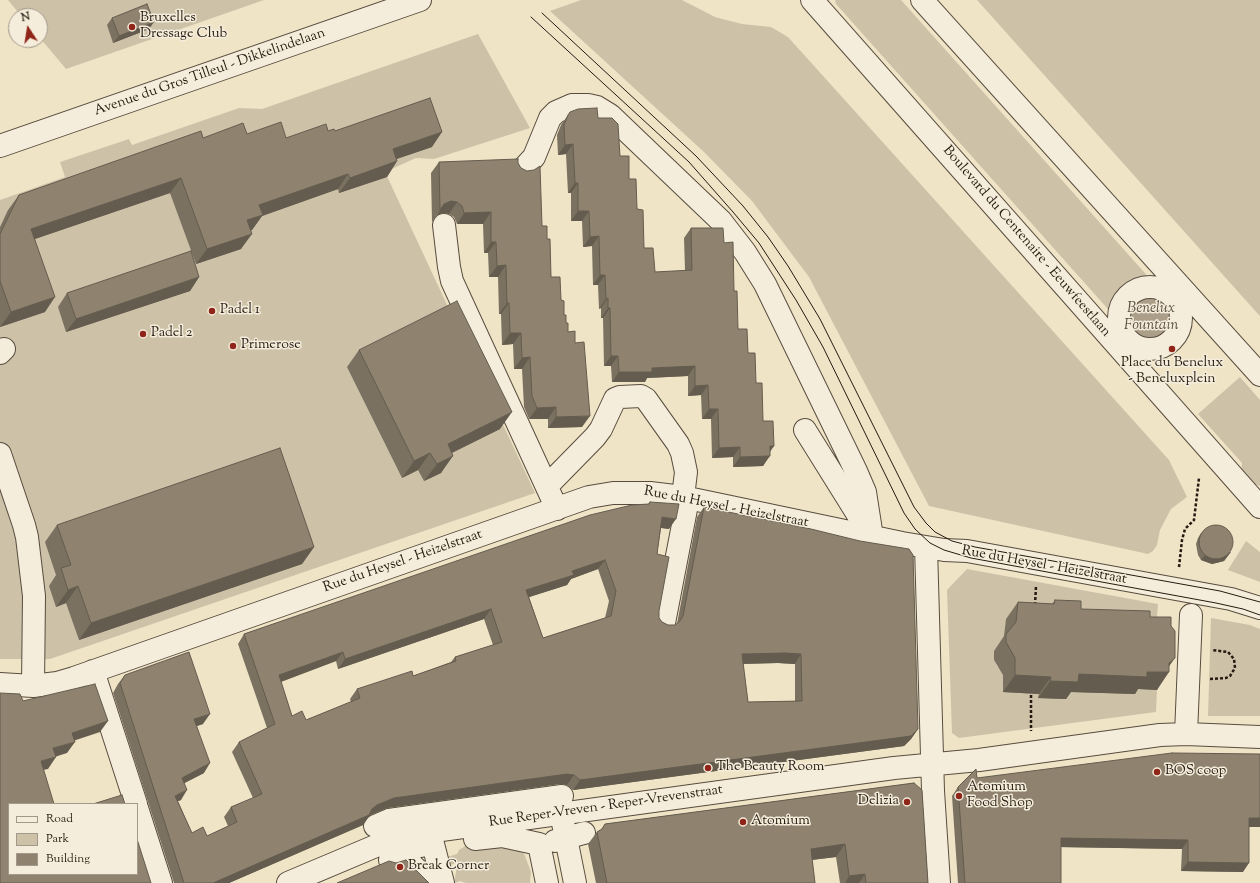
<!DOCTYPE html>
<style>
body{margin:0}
#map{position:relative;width:1260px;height:883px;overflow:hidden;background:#f0e4c7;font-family:"Sorts Mill Goudy",serif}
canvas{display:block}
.legend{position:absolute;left:8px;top:803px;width:130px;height:72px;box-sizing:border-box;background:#f5eddb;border:1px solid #a2998a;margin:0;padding:5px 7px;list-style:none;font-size:12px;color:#251a11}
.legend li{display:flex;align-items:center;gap:8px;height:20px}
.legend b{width:20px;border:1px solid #a2998a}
.north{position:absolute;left:8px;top:8px;width:40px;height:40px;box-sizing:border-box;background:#f5eddb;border:1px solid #a2998a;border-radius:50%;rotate:348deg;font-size:11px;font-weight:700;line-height:16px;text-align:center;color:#251a11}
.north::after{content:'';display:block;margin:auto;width:14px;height:18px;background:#8f2418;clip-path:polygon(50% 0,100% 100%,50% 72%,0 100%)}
</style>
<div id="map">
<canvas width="1260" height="883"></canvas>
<ul class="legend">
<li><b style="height:5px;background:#f5eddb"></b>Road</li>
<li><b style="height:11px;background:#cdc2a8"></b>Park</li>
<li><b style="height:11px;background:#8f8370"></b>Building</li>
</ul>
<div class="north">N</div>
</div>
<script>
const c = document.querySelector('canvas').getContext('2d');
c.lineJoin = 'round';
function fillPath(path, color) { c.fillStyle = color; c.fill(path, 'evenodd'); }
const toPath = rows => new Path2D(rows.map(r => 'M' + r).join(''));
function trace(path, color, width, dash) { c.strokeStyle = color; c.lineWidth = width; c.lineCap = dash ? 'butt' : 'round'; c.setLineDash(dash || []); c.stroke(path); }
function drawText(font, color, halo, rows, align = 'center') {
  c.font = font + ' "Sorts Mill Goudy",serif'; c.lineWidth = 3; c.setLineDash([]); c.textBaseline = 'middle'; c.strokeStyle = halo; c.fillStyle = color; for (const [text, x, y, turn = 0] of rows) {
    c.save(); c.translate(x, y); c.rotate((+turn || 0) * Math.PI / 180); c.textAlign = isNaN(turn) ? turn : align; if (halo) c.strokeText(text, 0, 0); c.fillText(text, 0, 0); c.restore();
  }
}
fillPath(toPath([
 [8,0,264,0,66,69,40,38,40,16,21,16],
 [581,0,682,0,715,17,742,24,771,27,788,37,1169,460,1187,497,1171,509,1160,530,1157,545,1153,551,1148,554,929,506,809,277,752,201,704,152,550,11],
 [836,0,901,0,1152,281,1136,284,1130,287,1128,285,1120,292,1121,294,1117,306,1115,317,836,4,835,1],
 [977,0,1260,0,1260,316,1258,314],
 [478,34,530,128,434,159,416,158,385,172,535,493,50,659,0,659,0,200,65,177,60,162,129,139,132,145,239,108,262,109],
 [1240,377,1260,400,1260,486,1252,483,1241,476,1242,463,1198,414],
 [1246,541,1260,552,1260,582,1228,570],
 [967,569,1158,604,1156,628,1009,638,994,651,994,660,998,667,1039,694,1039,698,1066,692,1135,689,1157,690,1156,712,959,738,952,733,947,590],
 [1211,618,1250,625,1260,629,1260,716,1208,716],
 [467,845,489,845,522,850,525,856,531,872,530,883,466,883,460,881,455,883,455,877,458,861,454,864,449,865,447,857,457,854,459,850]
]), '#cdc2a8');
const water = toPath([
 '1126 318a25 25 0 1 1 50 0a25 25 0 1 1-50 0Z'
]);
fillPath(water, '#ab9f89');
trace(water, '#756a59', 1);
const minor = toPath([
 [812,0,1260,507],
 [922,0,1260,375],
 [0,146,420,0],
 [522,170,534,157,550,118,556,112,572,105,588,105,597,107,610,115,721,221,745,252,765,284,856,471,865,492,872,537],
 [444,225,449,267,452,281,557,509],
 '1119 318a31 31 0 1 1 62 0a31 31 0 1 1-62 0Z',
 [0,353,4,349],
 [805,430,868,531],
 [0,454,24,525,27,537,34,596,33,686],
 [547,486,595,437,601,429,615,399,620,397,641,396,646,399,678,444,682,453,686,472,683,497],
 [926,547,933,791,939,883],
 [664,623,688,499],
 [93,671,136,804],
 [0,684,33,686,57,683,74,678,589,497,613,493,650,493,683,497,902,543,944,550,967,551,1231,599,1260,608],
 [1186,734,1191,615],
 [137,808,161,883],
 [563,823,575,883],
 [375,826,389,820,562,796],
 [475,839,502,836,539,844,547,883],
 [555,841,584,833],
 [433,844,443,883],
 [400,845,412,865,431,883],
 [390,860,415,847,433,844],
 [288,883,378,845,408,835,421,833,894,768,979,760,1160,735,1186,734,1260,737]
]);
trace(minor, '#584c3e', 24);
trace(toPath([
 [1179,567,1182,540,1185,529,1194,520,1199,478],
 [1035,605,1036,586],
 [1210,679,1226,678,1230,676,1235,668,1234,659,1228,652,1212,650],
 [1031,695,1031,731]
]), '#251a11', 2.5, [3, 2]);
trace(minor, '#f5eddb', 22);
trace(toPath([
 [542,13,696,156,743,206,768,237,788,266,820,319,914,507,926,523,935,532,952,541,975,547,1220,591,1260,602],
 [531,17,689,162,733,212,759,243,796,300,823,347,904,513,915,529,930,543,944,550,971,558,1216,603,1243,609,1260,615]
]), '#251a11', 1);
fillPath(toPath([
 [112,18,149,29,113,43,107,25],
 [568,115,598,118,620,156,629,179,637,209,644,248,655,272,685,271,684,238,691,228,724,243,734,291,738,329,748,353,756,383,763,421,774,446,770,451,763,466,733,467,733,457,712,458,711,419,702,419,701,395,688,396,688,376,647,378,645,382,612,382,611,366,604,366,603,318,601,318,601,308,599,309,598,285,593,285,592,246,583,247,582,221,571,221,571,193,568,193,566,154,558,155,557,135,561,125],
 [328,131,335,131,432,147,396,159,397,161,387,177,339,193,338,189,262,216,252,230,251,230,241,249,196,264,170,193,35,239,45,312,0,327,0,227,8,210,19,195,203,138,247,134,286,138],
 [439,162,518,163,547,239,551,277,561,300,568,332,575,343,582,427,548,428,548,419,529,419,524,407,522,369,514,369,513,344,502,345,501,314,499,314,498,277,489,277,488,253,484,253,483,224,457,224,454,217,449,214,443,213,437,215,432,222,431,173],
 [199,277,190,291,66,332,58,307,67,293],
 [359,350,500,429,452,453,441,473,424,481,418,470,402,478,347,367],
 [650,502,669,529,661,528,657,554,659,611,659,618,662,622,668,625,675,625,677,624,697,517,704,507,918,729,911,739,904,746,573,790,567,785,560,784,387,808,370,815,363,825,229,883,174,883,113,693,118,684,125,675,203,724,197,726,204,773,184,783,181,800,178,801,192,833,207,836,228,826,224,817,231,807,253,798,232,752,239,742,267,728,238,644,244,634,648,504],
 [598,569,609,601,605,618,543,638,529,597,567,585,571,579],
 [484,619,493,645,455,657,451,662,413,676,357,689,350,699,351,702,306,720,292,716,281,682,336,661,338,669],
 [778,663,795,664,795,701,748,702,743,664],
 [57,525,314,547,302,564,79,640,66,603,56,607,49,586,56,575,45,542],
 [1201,533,1227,557,1224,561,1212,564,1201,560,1198,555,1196,544,1198,538],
 [1055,600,1081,609,1150,617,1169,666,1157,690,1138,689,1135,694,1071,692,1066,699,1038,698,1039,694,1003,692,1003,675,994,660,994,651,1004,636,1006,619,1018,602,1052,604],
 [977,778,1249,827,1243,872,1181,871,1182,849,1061,847,1061,883,958,883,952,796,958,787],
 [914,783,928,883,840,883,836,857,812,860,815,883,596,883,588,844,597,832,601,830,605,824]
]), '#7b7160');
fillPath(toPath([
 [154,22,149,29,113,43,119,36],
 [442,132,432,147,382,164,393,149],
 [573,144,566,154,558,155,565,145],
 [397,161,387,177,339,193,350,178],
 [348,174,338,189,262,216,252,230,236,235,247,220,259,205],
 [181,178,170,193,20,244,31,229],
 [575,183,578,183,571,193,568,193],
 [451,201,457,202,449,214,443,213,437,215,444,204],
 [578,211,589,211,582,221,571,221],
 [491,212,483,224,457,224,464,213],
 [252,234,241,249,196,264,207,249],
 [599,236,592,246,583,247,590,237],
 [491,242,496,242,488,253,484,253],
 [506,265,498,277,489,277,497,266],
 [600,275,605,275,598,285,593,285],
 [199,277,190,291,66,332,76,319],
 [55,297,45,312,0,327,11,312],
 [608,298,601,308,599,309,606,299],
 [507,303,509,303,501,314,499,314],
 [608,308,610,308,603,318,601,318],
 [510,333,521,333,513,344,502,345],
 [611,356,618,356,611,366,604,366],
 [530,357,522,369,514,369,522,358],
 [695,366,688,376,647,378,645,382,612,382,619,372,652,368],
 [708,385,701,395,688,396,695,386],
 [556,407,548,419,529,419,537,408],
 [709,409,718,409,711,419,702,419],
 [512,412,500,429,435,461,448,444],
 [590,416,582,427,548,428,556,417],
 [770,446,774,446,767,456],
 [740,447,733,457,712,458,719,448],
 [430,453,418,470,402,478,414,461],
 [453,456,441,473,424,481,437,464],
 [770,456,763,466,733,467,740,457],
 [662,517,676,519,669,529,655,527],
 [314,547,302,564,79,640,91,623],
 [1231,552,1224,561,1212,564,1201,560,1205,555],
 [605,560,598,569,571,579,567,585,520,600,526,590,572,571],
 [78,586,66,603,56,607,68,590],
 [491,609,484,619,338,669,345,659],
 [343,652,336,661,272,685,279,675],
 [785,653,801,654,795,664,778,663,735,664,742,654],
 [1175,658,1165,672,1169,672,1157,690,1138,689,1135,694,1071,692,1066,699,1038,698,1050,681,1079,674,1147,672,1169,663],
 [1015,675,1051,677,1039,694,1003,692],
 [210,714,203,724,187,729,194,719],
 [108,721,100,732,64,744,72,733],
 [918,729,911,739,904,746,573,790,580,780],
 [75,742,67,753,45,760,53,748],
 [56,757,48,769,33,772,41,761],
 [210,763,204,773,175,788,182,778],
 [567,774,574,775,567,785,560,784,387,808,370,815,363,825,229,883,213,883,372,809,377,805,394,798],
 [187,790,181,800,168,805,175,796],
 [1249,818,1260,818,1260,827,1243,827],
 [1061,838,1188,840,1182,849,1055,847],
 [845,844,836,857,802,861,811,849],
 [1188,862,1249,863,1243,872,1181,871],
 [865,874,859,883,845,883,849,876]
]), '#645c4e');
const building = toPath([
 [147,4,154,22,119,36,112,18,147,4],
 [430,98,442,132,393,149,397,161,350,178,348,174,259,205,263,215,247,220,252,234,207,249,181,178,31,229,55,297,11,312,0,281,0,234,19,195,201,131,203,138,243,123,247,134,281,122,286,138,326,124,328,131,334,129,335,131,430,98],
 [597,108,598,118,612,118,618,124,620,156,629,156,629,179,636,179,637,209,643,210,644,248,653,248,655,272,692,270,691,228,723,228,724,243,733,242,734,291,737,291,738,329,747,329,748,353,755,353,756,383,762,383,763,421,773,421,774,446,770,446,770,456,740,457,740,447,719,448,718,409,709,409,708,385,695,386,695,366,652,368,652,372,619,372,618,356,611,356,610,308,608,308,608,298,606,299,605,275,600,275,599,236,590,237,589,211,578,211,578,183,575,183,573,144,565,145,564,125,568,115,570,112,578,109,597,108],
 [518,159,518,163,521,168,527,171,534,170,540,166,542,226,547,226,547,239,550,239,551,277,560,277,561,300,564,301,564,315,566,315,566,323,568,323,568,332,575,331,575,343,584,342,590,416,556,417,556,407,537,408,532,396,530,357,522,358,521,333,510,333,509,303,507,303,506,265,497,266,496,242,491,242,491,212,464,213,462,206,457,202,451,201,444,204,440,210,439,162,518,159],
 [191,251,199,277,76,319,67,293,191,251],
 [457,301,512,412,448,444,453,456,437,464,430,453,414,461,359,350,457,301],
 [280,448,314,547,91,623,78,586,68,590,61,568,71,565,57,525,280,448],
 [650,502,679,504,676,519,662,517,657,554,669,557,659,611,659,618,662,622,668,625,675,625,680,621,683,616,704,507,811,529,860,541,909,549,913,555,918,729,911,736,580,780,574,775,567,774,394,798,377,805,372,809,369,815,213,883,184,883,120,683,125,675,189,652,210,714,194,719,210,763,182,778,187,790,175,796,192,833,203,827,207,836,237,822,231,807,262,794,239,742,275,724,244,634,590,515,632,505,649,504,650,502],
 [605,560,616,591,611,616,543,638,526,590,574,575,572,571,605,560],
 [491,609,502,642,455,657,456,661,413,676,412,671,357,689,360,698,306,720,302,711,292,716,279,675,343,652,345,659,491,609],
 [785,653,801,654,802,701,748,702,742,654,785,653],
 '1199 542a17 17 0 1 1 34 0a17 17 0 1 1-34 0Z',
 [1055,600,1081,601,1081,609,1150,611,1150,617,1171,617,1171,626,1175,631,1175,658,1169,663,1169,672,1147,672,1147,677,1079,674,1078,682,1050,681,1051,677,1015,675,1015,658,1006,642,1006,634,1016,622,1018,602,1054,604,1055,600],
 [95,684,108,721,72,733,75,742,53,748,56,757,41,761,54,804,9,804,9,874,137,874,137,839,151,883,0,883,0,693,20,694,23,701,95,684],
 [1172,753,1260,754,1260,818,1249,818,1249,863,1188,862,1188,840,1061,838,1061,883,965,883,958,787,976,769,977,778,1172,753],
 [914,783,922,790,928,883,866,883,865,874,849,876,845,844,811,849,815,883,607,883,597,832,602,829,605,824,914,783],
 [122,795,125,804,93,804,122,795],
 [406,860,429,883,337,883,389,861,396,863,406,860]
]);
fillPath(building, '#8f8370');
trace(building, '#645c4e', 1);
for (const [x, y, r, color] of [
 [132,27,4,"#8f2418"],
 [212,311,4,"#8f2418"],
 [143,334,4,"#8f2418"],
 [233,346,4,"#8f2418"],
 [1172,349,4,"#8f2418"],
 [708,768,4,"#8f2418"],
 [1157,772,4,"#8f2418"],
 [959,796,4,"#8f2418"],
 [907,802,4,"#8f2418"],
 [743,822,4,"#8f2418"],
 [400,867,4,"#8f2418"]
]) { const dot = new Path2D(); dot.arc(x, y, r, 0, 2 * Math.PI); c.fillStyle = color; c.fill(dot); trace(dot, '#f5eddb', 1.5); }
drawText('14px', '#251a11', '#f5eddb', [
 ["Bruxelles",140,19],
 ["Dressage Club",140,35],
 ["Padel 1",220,311],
 ["Padel 2",151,334],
 ["Primerose",241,346],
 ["Place du Benelux",1172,364,"center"],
 ["- Beneluxplein",1172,380,"center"],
 ["The Beauty Room",716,768],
 ["BOS coop",1165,772],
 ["Atomium",967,788],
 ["Food Shop",967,804],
 ["Delizia",899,802,"right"],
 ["Atomium",751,822],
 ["Break Corner",408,867]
], 'left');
drawText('14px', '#251a11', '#f5eddb', [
 ["Avenue du Gros Tilleul - Dikkelindelaan",210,73,-19],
 ["Boulevard du Centenaire - Eeuwfeestlaan",1026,242,49],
 ["Rue du Heysel - Heizelstraat",726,508,11],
 ["Rue du Heysel - Heizelstraat",403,562,-19],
 ["Rue du Heysel - Heizelstraat",1044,566,10],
 ["Rue Reper-Vreven - Reper-Vrevenstraat",606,807,-8]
]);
drawText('italic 15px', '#5b4f41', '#f5eddb', [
 ["Benelux",1151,309],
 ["Fountain",1151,326]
]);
</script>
